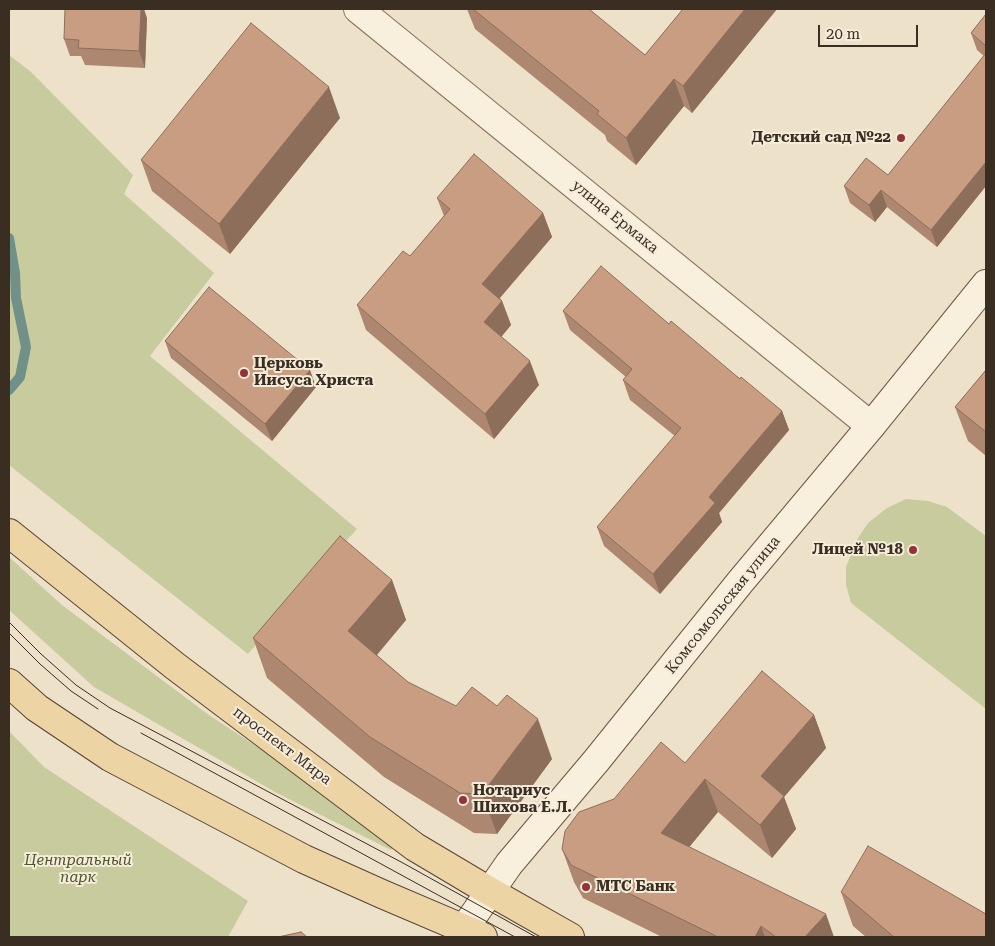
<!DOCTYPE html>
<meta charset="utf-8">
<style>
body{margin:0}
#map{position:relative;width:995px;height:946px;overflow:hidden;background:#ede1ca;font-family:"Roboto Serif",serif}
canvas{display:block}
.frame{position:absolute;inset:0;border:10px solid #3a2d22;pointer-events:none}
.scale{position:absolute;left:818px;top:25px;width:100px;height:22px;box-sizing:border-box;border:2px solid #3a2d22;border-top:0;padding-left:6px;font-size:15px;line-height:18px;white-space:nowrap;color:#3a2d22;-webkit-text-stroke:4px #f5ecda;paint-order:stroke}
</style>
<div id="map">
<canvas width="995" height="946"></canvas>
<div class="frame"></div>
<div class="scale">20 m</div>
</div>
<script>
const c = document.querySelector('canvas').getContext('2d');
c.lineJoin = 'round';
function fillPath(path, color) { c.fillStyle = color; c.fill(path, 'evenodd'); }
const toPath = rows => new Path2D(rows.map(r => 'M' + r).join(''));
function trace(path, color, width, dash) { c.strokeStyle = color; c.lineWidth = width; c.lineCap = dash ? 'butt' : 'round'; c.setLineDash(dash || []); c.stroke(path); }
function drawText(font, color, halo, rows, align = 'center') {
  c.font = font + ' "Roboto Serif",serif'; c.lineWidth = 4; c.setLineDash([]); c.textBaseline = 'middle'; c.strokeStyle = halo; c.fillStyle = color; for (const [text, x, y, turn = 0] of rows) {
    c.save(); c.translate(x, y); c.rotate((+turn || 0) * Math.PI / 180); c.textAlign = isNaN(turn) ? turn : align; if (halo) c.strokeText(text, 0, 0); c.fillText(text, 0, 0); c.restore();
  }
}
fillPath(toPath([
 [9,55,30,71,133,175,124,194,214,273,150,356,357,529,298,595,248,654,9,465],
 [906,499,928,501,947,507,986,536,986,709,851,603,846,585,846,567,858,538,868,523,887,508],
 [9,557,62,605,209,715,333,797,396,842,391,850,275,792,94,687,9,610],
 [9,731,44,767,248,901,228,937,9,937]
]), '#c7cb9e');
trace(toPath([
 [9,238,15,273,16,298,26,347,20,377,9,390]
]), '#719087', 10);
const minor = toPath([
 [358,9,871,426]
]);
const secondary = toPath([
 [464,929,509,864,596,761,741,581,871,426,986,284]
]);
const primary = toPath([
 [9,533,175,666,415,847,489,891,570,937],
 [9,683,37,708,110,757,304,859,382,894,483,937]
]);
trace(minor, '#89745f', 30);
trace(secondary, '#6b5542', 30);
trace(primary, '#574333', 30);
trace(minor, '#f8efdd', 28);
trace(secondary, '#f8efdd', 28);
trace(primary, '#edd4a5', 28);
trace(toPath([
 [9,622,41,654,76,685,110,708,403,863,536,937],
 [9,633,40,664,71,691,98,709],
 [141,733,515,937]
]), '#3a2d22', 1);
fillPath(toPath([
 [467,9,589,9,645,55,683,9,777,9,692,113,684,106,636,165,607,141,605,135,475,29],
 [986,14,986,186,937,247,887,207,875,222,850,203,844,186,888,175,984,56,977,50,971,33],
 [147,18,145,68,85,65,81,56,70,56,64,39],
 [340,118,230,254,152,191,141,160],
 [437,198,543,213,552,237,500,298,502,301,511,325,501,337,539,385,494,439,366,330,357,305,410,256,444,216],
 [563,311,669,324,782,411,789,430,719,513,722,522,660,594,604,546,597,527,675,436,630,400,623,380,626,377,570,330],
 [165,341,316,387,272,441,171,358],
 [986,370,986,456,968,441,955,407],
 [392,580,406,620,377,655,408,682,552,759,497,834,474,833,384,777,267,678,253,638],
 [814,715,826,748,784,797,796,829,772,858,718,812,689,847,834,937,662,937,583,898,574,882,562,849,614,799,685,763],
 [841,892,986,937,866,937,853,926]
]), '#ad8770');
fillPath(toPath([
 [141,9,144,9,147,18,145,68,139,51],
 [745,9,777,9,692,113,683,86],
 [674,79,684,106,636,165,626,138],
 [329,87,340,118,230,254,219,224],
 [986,162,986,186,937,247,931,230],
 [881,190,887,207,875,222,869,205],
 [543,213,552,237,491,308,482,284],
 [502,301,511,325,493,347,484,322],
 [530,361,539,385,494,439,485,414],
 [310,370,316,387,272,441,265,424],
 [782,411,789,430,719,513,722,522,660,594,653,574,709,497],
 [392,580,406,620,363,671,348,631],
 [814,715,826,748,784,797,796,829,772,858,760,825,761,776],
 [538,719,552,759,497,834,482,794],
 [705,779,718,812,673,867,661,833],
 [826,914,834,937,805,937],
 [761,926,765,937,755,937]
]), '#8d6e5b');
const building = toPath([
 [65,9,141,9,139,51,78,48,79,40,64,39,65,9],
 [473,9,589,9,645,55,683,9,745,9,683,86,674,79,626,138,597,114,599,111,473,9],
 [986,14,986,46,971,33,986,14],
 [251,23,329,87,219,224,141,160,251,23],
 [986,53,986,162,931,230,881,190,869,205,844,186,866,158,888,175,986,53],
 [474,154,543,213,482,284,502,301,484,322,530,361,485,414,357,305,403,251,410,256,450,209,437,198,474,154],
 [601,266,669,324,671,321,740,379,741,377,782,411,709,497,715,503,653,574,597,527,681,428,623,380,632,369,563,311,601,266],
 [209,287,310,370,265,424,165,341,209,287],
 [986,370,986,432,955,407,986,370],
 [340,536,392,580,348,631,408,682,456,706,472,687,497,706,507,695,538,719,482,794,460,793,370,737,253,638,340,536],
 [762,671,814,715,761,776,784,796,760,825,705,779,661,833,826,914,805,937,776,937,761,926,755,937,718,937,571,865,562,849,565,831,579,812,614,799,661,742,685,763,762,671],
 [868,846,986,914,986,937,894,937,841,892,868,846],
 [301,932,307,937,278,937,301,932]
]);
fillPath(building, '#c99d82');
trace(building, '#8d6e5b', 1);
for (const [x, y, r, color] of [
 [901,138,5,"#953236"],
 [244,373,5,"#953236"],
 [913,550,5,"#953236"],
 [463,800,5,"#953236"],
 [586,887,5,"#953236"]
]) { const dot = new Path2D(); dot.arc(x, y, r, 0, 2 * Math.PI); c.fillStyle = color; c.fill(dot); trace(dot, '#f5ecda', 2); }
drawText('bold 15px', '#3a2d22', '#f5ecda', [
 ["Детский сад №22",891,138,"right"],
 ["Церковь",254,364],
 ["Иисуса Христа",254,381],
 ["Лицей №18",903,550,"right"],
 ["Нотариус",473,791],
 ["Шихова Е.Л.",473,808],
 ["МТС Банк",596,887]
], 'left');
drawText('15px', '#3a2d22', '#f5ecda', [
 ["улица Ермака",615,217,39],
 ["Комсомольская улица",723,605,-51],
 ["проспект Мира",282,746,37]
]);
drawText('italic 15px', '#4c562a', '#f5ecda', [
 ["Центральный",78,861],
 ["парк",78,878]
]);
</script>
